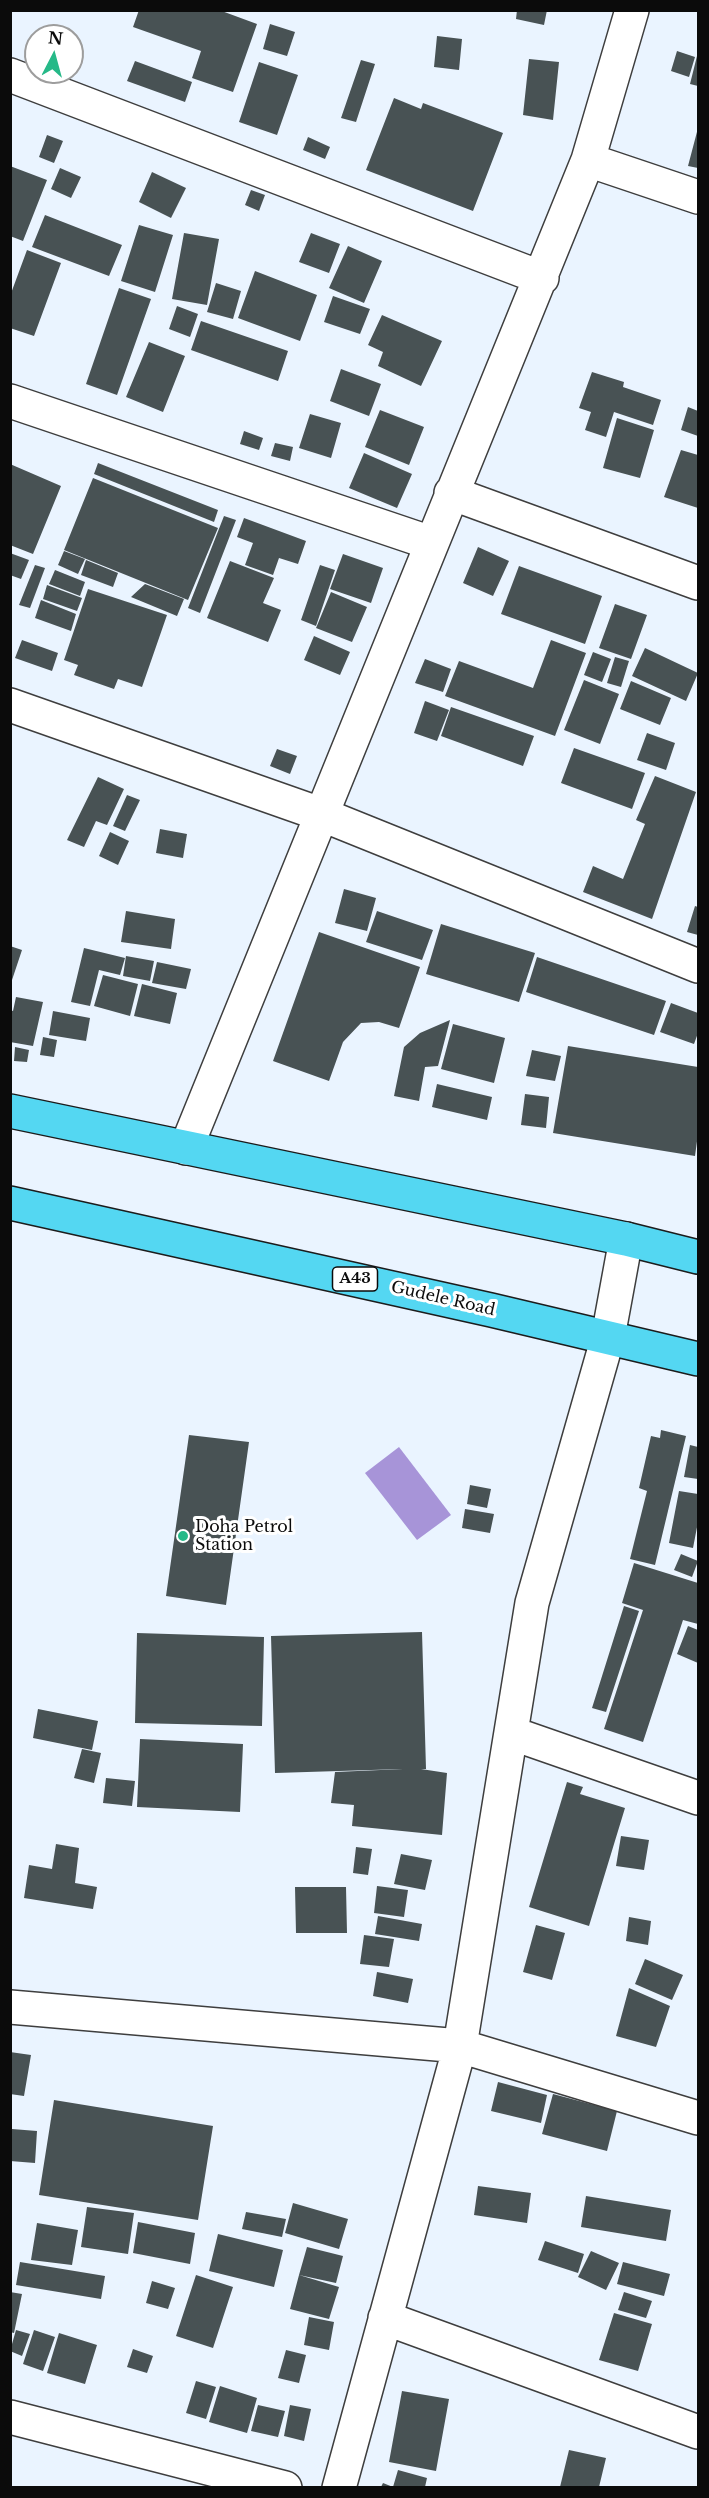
<!DOCTYPE html>
<style>
body{margin:0}
#map{position:relative;width:709px;height:2498px;overflow:hidden;background:#eaf4ff;font-family:"Libre Baskerville",serif}
canvas{display:block}
.frame{position:absolute;inset:0;border:12px solid #0b0b0b;pointer-events:none}
.north{position:absolute;left:24px;top:24px;width:60px;height:60px;box-sizing:border-box;background:#fff;border:2px solid #9d9d9d;border-radius:50%;rotate:6deg;font-size:16px;font-weight:700;line-height:24px;text-align:center;color:#0b0b0b}
.north::after{content:'';display:block;margin:auto;width:21px;height:27px;background:#26b988;clip-path:polygon(50% 0,100% 100%,50% 72%,0 100%)}
</style>
<div id="map">
<canvas width="709" height="2498"></canvas>
<div class="frame"></div>
<div class="north">N</div>
</div>
<script>
const c = document.querySelector('canvas').getContext('2d');
c.lineJoin = 'round';
function fillPath(path, color) { c.fillStyle = color; c.fill(path, 'evenodd'); }
const toPath = rows => new Path2D(rows.map(r => 'M' + r).join(''));
function trace(path, color, width, dash) { c.strokeStyle = color; c.lineWidth = width; c.lineCap = dash ? 'butt' : 'round'; c.setLineDash(dash || []); c.stroke(path); }
function drawText(font, color, halo, rows, align = 'center') {
  c.font = font + ' "Libre Baskerville",serif'; c.lineWidth = 6; c.setLineDash([]); c.textBaseline = 'middle'; c.strokeStyle = halo; c.fillStyle = color; for (const [text, x, y, turn = 0] of rows) {
    c.save(); c.translate(x, y); c.rotate((+turn || 0) * Math.PI / 180); c.textAlign = isNaN(turn) ? turn : align; if (halo) c.strokeText(text, 0, 0); c.fillText(text, 0, 0); c.restore();
  }
}
fillPath(toPath([
 [399,1447,451,1515,417,1540,365,1473]
]), '#a794d8');
fillPath(toPath([
 [139,10,219,10,257,24,233,92,192,78,201,51,133,27],
 [517,10,547,10,544,25,516,19],
 [270,24,295,32,287,56,263,49],
 [437,36,462,39,459,70,434,67],
 [677,51,695,57,689,77,671,71],
 [698,52,698,86,690,84],
 [529,59,559,62,553,120,523,115],
 [361,60,375,64,356,122,341,118],
 [135,61,192,82,185,102,127,81],
 [259,62,298,75,277,135,239,122],
 [394,98,421,109,423,103,503,133,473,211,366,170],
 [698,128,698,168,688,166],
 [47,135,63,141,54,163,39,157],
 [308,137,330,147,325,159,303,150],
 [10,166,47,180,23,241,10,236],
 [60,168,81,177,71,198,51,189],
 [152,172,186,188,171,218,139,202],
 [251,190,265,195,259,211,245,205],
 [45,215,122,245,109,276,32,247],
 [139,225,173,235,155,292,121,281],
 [184,233,219,239,207,305,172,299],
 [311,233,340,244,329,273,299,262],
 [348,246,382,261,364,303,329,288],
 [27,250,61,263,34,336,10,328,10,296],
 [255,271,317,295,300,341,238,318],
 [216,283,241,291,233,319,207,312],
 [119,288,151,299,117,395,86,384],
 [333,296,370,309,360,334,324,322],
 [177,306,198,314,190,337,169,329],
 [382,315,442,341,421,386,378,366,383,352,368,345],
 [201,321,288,351,278,381,191,350],
 [149,342,185,356,163,412,126,397],
 [341,369,381,384,369,416,330,401],
 [592,372,624,382,623,387,661,400,653,425,614,412,606,437,585,430,591,412,579,408],
 [688,407,698,411,698,436,681,430],
 [380,410,424,427,409,465,365,447],
 [310,414,341,423,331,458,299,448],
 [617,418,654,430,640,478,603,468],
 [244,431,263,438,259,450,240,444],
 [275,443,293,447,290,461,271,456],
 [681,450,698,455,698,508,664,497],
 [364,453,412,474,397,508,349,488],
 [98,463,218,510,214,522,94,474],
 [10,464,61,486,33,554,10,545],
 [93,478,218,528,188,600,64,550],
 [224,516,236,520,200,613,188,608],
 [244,518,306,541,298,564,279,558,273,575,245,565,253,543,237,537],
 [478,547,509,561,493,596,463,583],
 [64,551,85,559,78,574,58,565],
 [10,553,29,560,21,579,10,575],
 [343,554,383,568,371,603,330,589],
 [86,560,118,573,113,587,81,575],
 [230,561,274,578,263,603,281,610,268,642,207,618],
 [35,565,45,568,30,608,19,605],
 [320,565,335,570,316,626,301,620],
 [519,566,602,596,585,644,501,614],
 [55,570,85,582,80,596,49,584],
 [145,584,184,599,177,616,131,597],
 [47,585,82,598,77,611,43,599],
 [88,589,167,615,142,687,118,679,114,689,74,675,78,665,64,660],
 [331,592,367,607,352,642,316,628],
 [41,600,76,614,71,631,35,618],
 [615,604,647,615,631,659,599,648],
 [314,636,350,652,340,675,304,660],
 [22,640,58,653,52,671,15,658],
 [551,640,586,653,555,736,445,696,459,661,533,688],
 [645,648,698,673,686,701,632,676],
 [593,652,611,659,602,682,584,675],
 [615,657,629,661,621,687,607,683],
 [425,659,451,669,443,692,415,683],
 [584,680,619,694,600,744,564,730],
 [631,681,671,698,660,725,620,709],
 [425,701,449,710,437,741,414,733],
 [451,707,534,736,523,766,441,736],
 [647,733,675,743,666,770,637,760],
 [574,748,645,773,632,809,561,783],
 [277,749,297,756,290,774,270,766],
 [655,776,696,792,652,919,583,892,593,866,623,879,645,824,636,820],
 [98,777,124,789,107,825,96,821,84,847,67,840],
 [127,795,140,800,125,831,113,826],
 [160,829,187,834,183,858,156,853],
 [110,832,129,841,118,865,99,856],
 [344,889,376,898,367,931,335,923],
 [695,906,698,907,698,935,687,932],
 [126,911,175,919,171,949,121,942],
 [377,911,433,930,422,960,366,942],
 [441,924,535,953,519,1002,426,974],
 [319,932,420,967,399,1028,379,1022,361,1023,343,1042,329,1081,273,1061],
 [10,946,22,950,11,983,10,983],
 [84,948,125,958,120,975,99,970,90,1006,71,1002],
 [126,956,154,961,150,981,123,976],
 [537,957,666,1001,654,1035,526,992],
 [157,962,191,969,186,989,152,983],
 [103,975,138,984,130,1016,94,1006],
 [142,984,177,993,170,1024,134,1016],
 [16,997,43,1002,33,1046,10,1042,10,1010,13,1011],
 [671,1003,698,1013,698,1033,694,1044,660,1032],
 [53,1011,90,1018,86,1041,49,1035],
 [450,1020,438,1066,425,1067,419,1101,394,1096,404,1047,420,1033],
 [453,1024,505,1038,494,1083,441,1069],
 [43,1037,57,1040,54,1057,40,1055],
 [568,1046,698,1067,698,1134,695,1156,553,1133],
 [15,1047,29,1050,27,1062,14,1061],
 [532,1050,561,1056,555,1081,526,1076],
 [437,1084,492,1097,487,1120,432,1107],
 [525,1094,549,1097,546,1128,521,1125],
 [661,1430,686,1436,655,1565,630,1559,647,1491,639,1488,651,1436,660,1438],
 [189,1435,249,1442,226,1605,166,1596],
 [690,1445,698,1447,698,1479,684,1477],
 [470,1485,491,1489,487,1508,467,1504],
 [679,1491,698,1494,698,1522,693,1548,669,1543],
 [465,1509,494,1514,490,1533,462,1528],
 [681,1554,698,1561,692,1577,674,1570],
 [634,1563,698,1583,698,1624,683,1620,643,1742,604,1729,643,1610,622,1603],
 [624,1606,639,1611,606,1712,592,1708],
 [688,1626,698,1630,698,1663,677,1654],
 [422,1632,426,1769,421,1769,447,1773,442,1835,352,1826,354,1805,331,1803,335,1772,403,1769,275,1773,271,1636],
 [137,1633,264,1637,262,1726,135,1723],
 [38,1709,98,1721,92,1750,33,1738],
 [140,1739,243,1744,240,1812,137,1807],
 [82,1749,101,1753,94,1783,74,1778],
 [106,1778,135,1781,132,1806,103,1803],
 [567,1782,583,1787,580,1794,625,1808,589,1926,529,1907],
 [621,1836,649,1840,644,1870,616,1866],
 [56,1844,79,1848,75,1883,97,1887,93,1909,24,1898,29,1865,52,1869],
 [356,1847,372,1849,368,1875,353,1873],
 [401,1854,432,1860,425,1890,394,1884],
 [377,1886,408,1890,404,1917,374,1913],
 [295,1887,346,1887,347,1933,296,1933],
 [378,1916,422,1924,419,1941,375,1934],
 [629,1917,651,1921,648,1945,626,1941],
 [536,1925,565,1933,552,1980,523,1972],
 [364,1935,394,1939,389,1967,360,1964],
 [645,1959,683,1975,672,2000,635,1984],
 [377,1972,413,1979,408,2003,373,1996],
 [629,1988,670,2006,656,2047,616,2036],
 [10,2052,31,2055,24,2096,10,2094],
 [498,2082,547,2095,541,2123,491,2111],
 [553,2094,617,2111,607,2151,542,2134],
 [54,2100,213,2126,198,2220,39,2195],
 [12,2129,37,2131,35,2163,10,2161],
 [478,2186,531,2193,527,2223,474,2215],
 [586,2196,671,2210,666,2241,581,2227],
 [293,2203,348,2219,339,2249,285,2233],
 [87,2207,134,2213,128,2254,81,2247],
 [246,2212,286,2219,282,2237,242,2229],
 [138,2222,195,2233,190,2264,133,2253],
 [37,2223,78,2230,72,2265,31,2260],
 [218,2234,283,2250,274,2287,209,2271],
 [545,2241,584,2254,578,2273,538,2260],
 [307,2247,343,2256,336,2283,299,2275],
 [591,2251,619,2263,606,2290,578,2277],
 [20,2262,105,2276,101,2299,16,2285],
 [623,2262,670,2274,664,2296,617,2284],
 [196,2275,233,2287,213,2348,176,2336],
 [299,2275,339,2287,329,2319,290,2309],
 [152,2281,175,2288,168,2309,146,2303],
 [10,2292,22,2294,14,2333,10,2332],
 [624,2292,652,2301,646,2318,618,2310],
 [614,2313,652,2324,638,2371,599,2360],
 [309,2317,334,2322,329,2350,304,2345],
 [16,2330,30,2334,22,2356,10,2351],
 [34,2330,55,2337,43,2371,23,2364],
 [59,2333,97,2345,85,2384,47,2373],
 [133,2349,153,2356,147,2373,127,2367],
 [286,2350,306,2355,299,2383,278,2378],
 [196,2381,216,2387,206,2419,186,2413],
 [220,2386,257,2398,247,2433,209,2422],
 [402,2391,449,2399,436,2471,389,2462],
 [258,2405,285,2411,278,2437,251,2431],
 [290,2405,311,2409,304,2441,284,2436],
 [569,2450,606,2458,599,2487,560,2487],
 [398,2470,427,2478,425,2487,381,2487,383,2483,393,2487]
]), '#485254');
const street = toPath([
 [10,75,542,278],
 [588,160,698,197],
 [10,401,431,543],
 [451,493,698,583],
 [10,705,323,815,698,966],
 [186,1148,588,160,632,10],
 [511,1733,698,1798],
 [10,2007,460,2046,698,2118],
 [385,2318,698,2432],
 [10,2417,285,2488],
 [339,2488,460,2046,532,1603,608,1337,626,1239]
]);
const highway = toPath([
 [10,1111,626,1239,698,1257],
 [10,1203,491,1310,698,1359]
]);
trace(street, '#3e3e3e', 36);
trace(highway, '#1c1c1c', 36);
trace(street, '#fff', 33);
trace(highway, '#54d7f2', 33);
for (const [x, y, r, color] of [
 [183,1536,6,"#26b988"]
]) { const dot = new Path2D(); dot.arc(x, y, r, 0, 2 * Math.PI); c.fillStyle = color; c.fill(dot); trace(dot, '#fff', 2); }
for (const [x, y, w] of [
 [355,1279,45]
]) { const box = new Path2D(); box.roundRect(x - w / 2, y - 12, w, 24, 4.5); c.fillStyle = '#fff'; c.fill(box); trace(box, '#0b0b0b', 1.5); }
drawText('bold 15px', '#0b0b0b', null, [
 ["A43",355,1279]
]);
drawText('16px', '#0b0b0b', '#fff', [
 ["Gudele Road",443,1299,13]
]);
drawText('16px', '#0b0b0b', '#fff', [
 ["Doha Petrol",195,1527],
 ["Station",195,1545]
], 'left');
</script>
